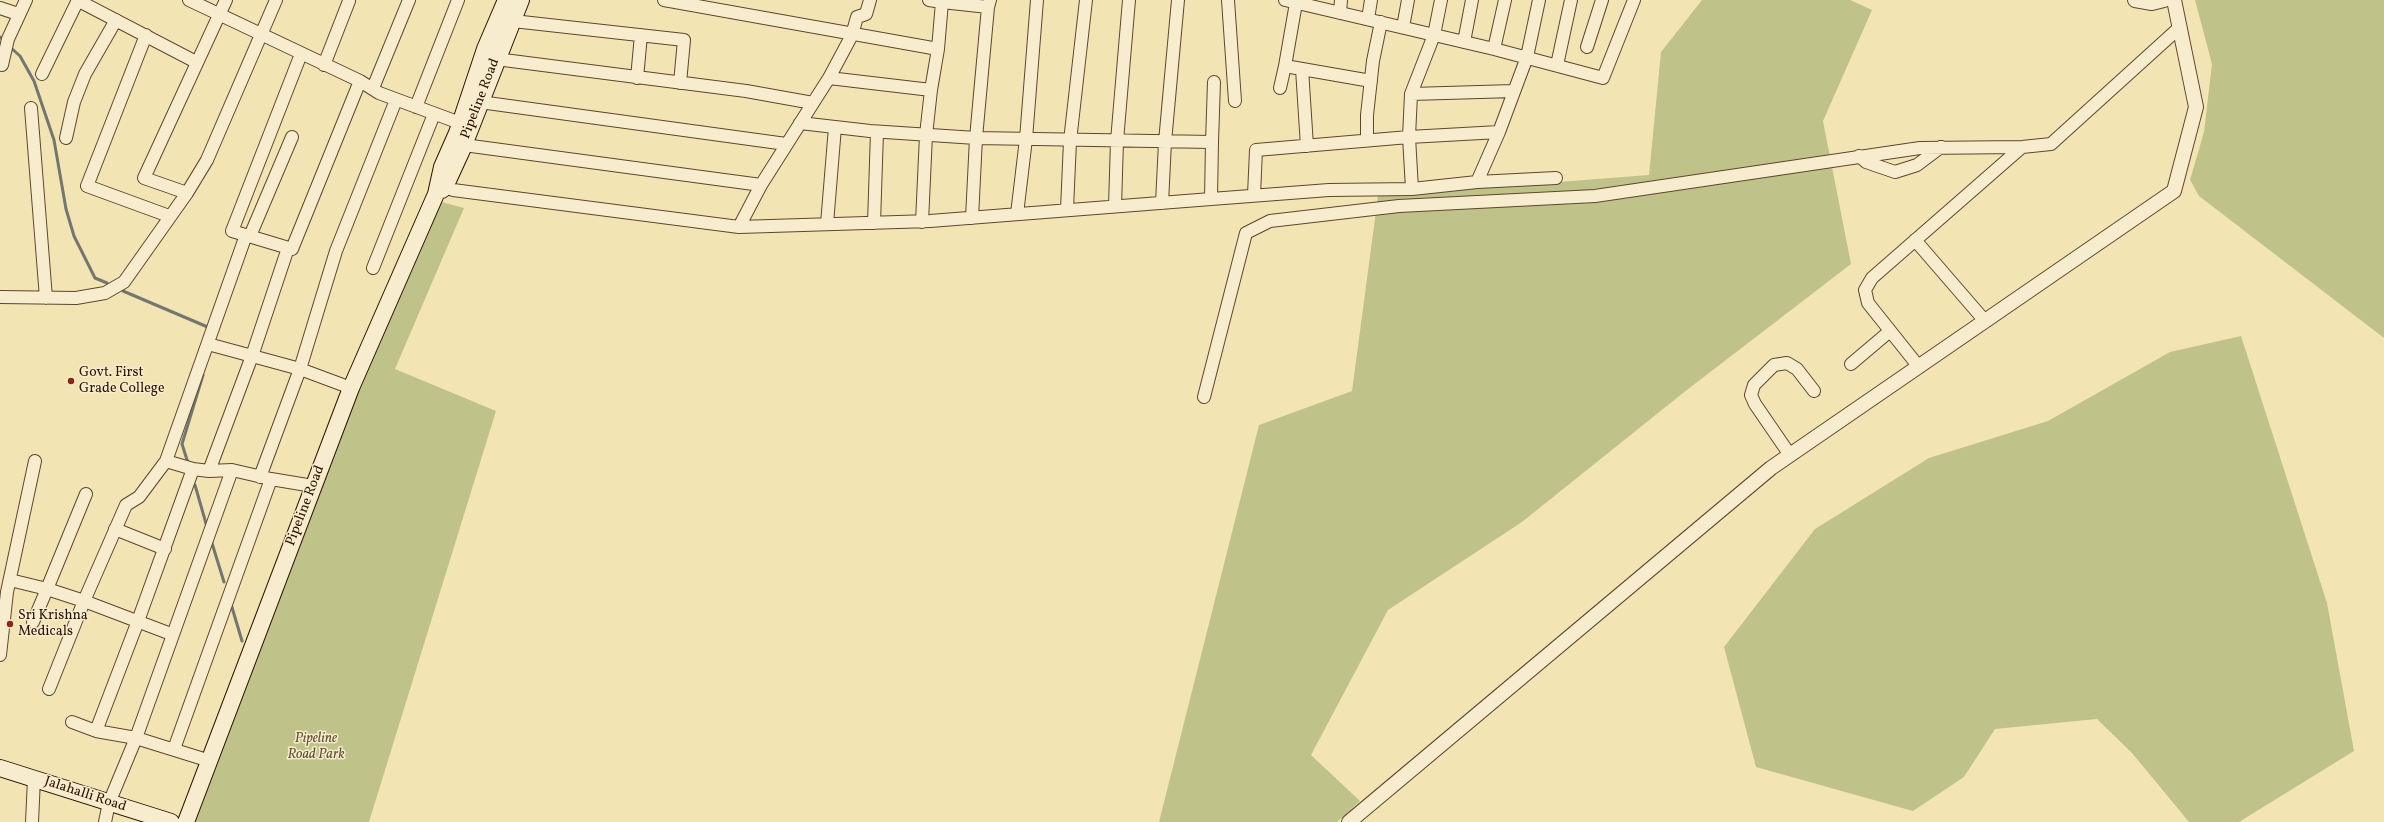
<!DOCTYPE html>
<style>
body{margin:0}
canvas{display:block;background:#f3e4b4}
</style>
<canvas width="2384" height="822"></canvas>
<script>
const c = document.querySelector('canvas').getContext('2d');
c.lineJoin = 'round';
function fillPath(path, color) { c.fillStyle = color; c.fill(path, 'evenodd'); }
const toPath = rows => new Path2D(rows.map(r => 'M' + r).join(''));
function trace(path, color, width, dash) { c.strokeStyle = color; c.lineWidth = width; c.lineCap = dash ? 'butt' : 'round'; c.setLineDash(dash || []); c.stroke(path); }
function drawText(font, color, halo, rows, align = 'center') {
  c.font = font + ' Vollkorn,serif'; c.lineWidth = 3; c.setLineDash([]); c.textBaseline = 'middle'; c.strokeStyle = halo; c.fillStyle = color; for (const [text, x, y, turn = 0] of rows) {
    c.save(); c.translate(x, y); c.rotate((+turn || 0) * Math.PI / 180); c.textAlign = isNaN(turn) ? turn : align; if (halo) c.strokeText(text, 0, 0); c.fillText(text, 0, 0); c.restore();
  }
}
fillPath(toPath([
 [1702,0,1850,0,1872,10,1823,121,1851,264,1683,393,1522,522,1388,610,1311,755,1360,801,1337,822,1159,822,1259,425,1352,391,1378,196,1649,175,1661,52],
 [2195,0,2384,0,2384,338,2199,196,2190,180,2204,132,2212,64],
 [438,201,464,208,395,369,496,411,369,822,188,822,353,390],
 [2241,336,2327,603,2354,751,2239,822,2189,822,2132,753,2097,719,1995,729,1964,777,1913,811,1756,767,1724,647,1815,529,1929,458,2048,421,2170,352]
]), '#bfc38a');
trace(toPath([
 [0,37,5,42],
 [10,47,20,56,34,81,54,140,66,209,74,236,95,278,107,283],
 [123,291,210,328],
 [188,463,182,444,203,375],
 [195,485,207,527],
 [211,540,224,582],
 [231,604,242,641]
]), '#72786f', 3);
const minor = toPath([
 [77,0,196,62],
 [189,0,360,81,379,93,460,123],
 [664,0,938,49,942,2,988,7,990,0],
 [929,0,942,2,943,0],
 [1228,0,1235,101],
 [1285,0,1494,49,1603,78,1634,0],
 [1296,3,1285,66,1371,81],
 [0,8,18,14],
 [1340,13,1341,0],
 [1368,19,1371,0],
 [513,21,684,40,680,83],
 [1403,27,1408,0],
 [146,35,87,186,169,216],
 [1464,42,1472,0],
 [1587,47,1602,0],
 [1494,49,1505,0],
 [301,54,232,231,292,249,360,81],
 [496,59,746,91,813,103,829,78,931,90,938,49],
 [2,65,8,39,26,0],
 [324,65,349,1],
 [1557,65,1571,0],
 [1302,69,1307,146],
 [42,74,78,0],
 [637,78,641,35],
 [829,78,852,35,857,17,866,14,870,0],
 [373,88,409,0],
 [1280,88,1285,66],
 [1411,94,1434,35,1441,0],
 [480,102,786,144],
 [416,107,458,0],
 [31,108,46,298],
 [800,123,870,131,976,138,1212,142,1211,199,1329,190,1412,189,1477,182,1556,178],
 [1499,132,1409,137,1411,94,1514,91],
 [66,138,74,102,85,74,116,20],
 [1367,140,1367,115,1373,61,1381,22],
 [1212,142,1214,82],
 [464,145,761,185],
 [1859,156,1866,162,1895,172,1917,165,1941,147],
 [1477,182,1499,132,1527,57,1539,0],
 [438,184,453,190,739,227,761,185,813,103],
 [187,193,144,178,226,0],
 [1254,195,1256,150,1409,137,1412,189],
 [1162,203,1165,142,1178,0],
 [1115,206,1117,141,1129,0],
 [1067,209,1070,141,1086,0],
 [1017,214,1026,139,1037,0],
 [972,218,976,138,988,7],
 [922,222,926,135,931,90],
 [874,223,877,132],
 [827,224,835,127],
 [739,227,930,221,1211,199],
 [250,236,292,137],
 [1915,240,1985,321],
 [373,268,434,114],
 [0,297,76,298,105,293,124,282,187,193,207,160,276,0],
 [208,344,300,369,336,251,396,100],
 [1851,364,1890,331],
 [1919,367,1868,303,1865,290,1872,278,2022,147],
 [1204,397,1246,233,1270,221,1399,206,1595,196,1920,148,2022,147,2051,144,2179,28],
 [1790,455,1755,404,1751,395,1754,385,1774,365,1787,363,1797,369,1814,391],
 [166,461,193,469,209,471,232,470,271,479,313,486],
 [209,471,252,356,288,248],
 [260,477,300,369,351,388],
 [115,529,165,549],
 [10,580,47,589,33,622],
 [171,634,84,601,126,505,139,497,166,461,246,235],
 [0,655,7,592,35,461],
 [49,689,84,601,47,589,86,494],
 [72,722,96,731,136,738,210,761],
 [96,731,138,621,193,469],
 [174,749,271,479],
 [32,822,34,779],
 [105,822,109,803,136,738,232,470]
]);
const tertiary = toPath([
 [2135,0,2152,3,2164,0],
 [1349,822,1771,468,2174,191,2196,107,2174,0]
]);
const secondary = toPath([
 [442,190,445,187,462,150,521,0],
 [0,768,171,822],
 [186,822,351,388,436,194,442,167,457,133,485,49,506,0]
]);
trace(minor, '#5e462e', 14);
trace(tertiary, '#5e462e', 16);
trace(secondary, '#2c1201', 18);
trace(minor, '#f7edce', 12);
trace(tertiary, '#f7edce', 14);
trace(secondary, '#f7edce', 16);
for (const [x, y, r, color] of [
 [71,381,4,"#8f2418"],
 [10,624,4,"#8f2418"]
]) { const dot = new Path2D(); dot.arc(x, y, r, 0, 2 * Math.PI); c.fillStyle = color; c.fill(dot); trace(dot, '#f7edce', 1.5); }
drawText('14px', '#2c1201', '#f7edce', [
 ["Pipeline Road",481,99,-69],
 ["Pipeline Road",306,506,-69],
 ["Jalahalli Road",85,795,18]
]);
drawText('14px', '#2c1201', '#f7edce', [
 ["Govt. First",79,373],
 ["Grade College",79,389],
 ["Sri Krishna",18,616],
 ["Medicals",18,632]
], 'left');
drawText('italic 14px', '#5f5031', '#f7edce', [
 ["Pipeline",316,739],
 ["Road Park",316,755]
]);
</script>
